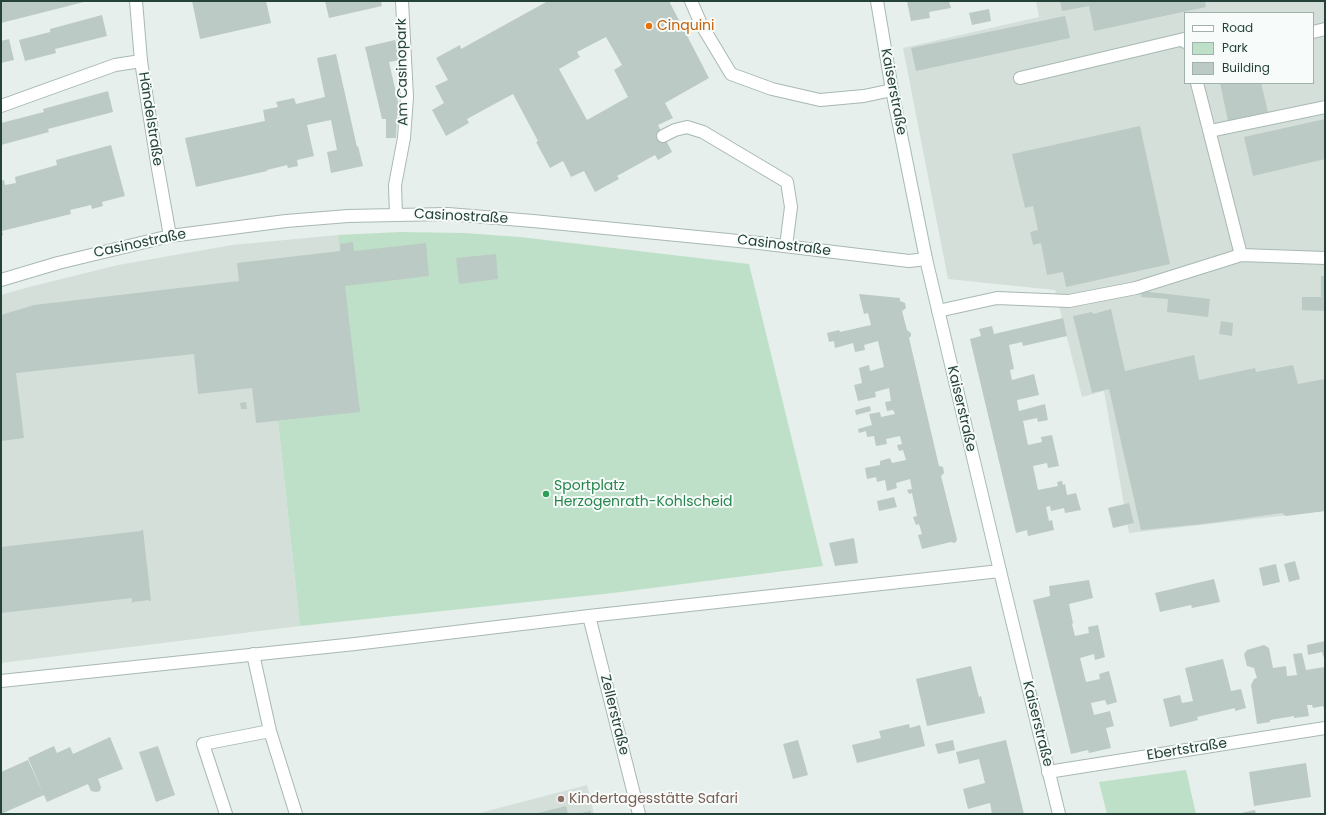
<!DOCTYPE html>
<meta charset="utf-8">
<style>
body{margin:0}
#map{position:relative;width:1326px;height:815px;overflow:hidden;background:#e6efeb;font-family:Poppins,sans-serif}
canvas{display:block}
.frame{position:absolute;inset:0;border:2px solid #24423a;pointer-events:none}
.legend{position:absolute;left:1184px;top:12px;width:130px;height:72px;box-sizing:border-box;background:#f7fbf9;border:1px solid #a3b1ad;margin:0;padding:5px 7px;list-style:none;font-size:12px;color:#24423a}
.legend li{display:flex;align-items:center;gap:8px;height:20px}
.legend b{width:20px;border:1px solid #a3b1ad}
</style>
<div id="map">
<canvas width="1326" height="815"></canvas>
<div class="frame"></div>
<ul class="legend">
<li><b style="height:5px;background:#fff"></b>Road</li>
<li><b style="height:11px;background:#bfe0c8"></b>Park</li>
<li><b style="height:11px;background:#bbcac4"></b>Building</li>
</ul>
</div>
<script>
const c = document.querySelector('canvas').getContext('2d');
c.lineJoin = 'round';
function fillPath(path, color) { c.fillStyle = color; c.fill(path, 'evenodd'); }
const toPath = rows => new Path2D(rows.map(r => 'M' + r).join(''));
function trace(path, color, width, dash) { c.strokeStyle = color; c.lineWidth = width; c.lineCap = dash ? 'butt' : 'round'; c.setLineDash(dash || []); c.stroke(path); }
function drawText(font, color, halo, rows, align = 'center') {
  c.font = font + ' Poppins,sans-serif'; c.lineWidth = 4; c.setLineDash([]); c.textBaseline = 'middle'; c.strokeStyle = halo; c.fillStyle = color; for (const [text, x, y, turn = 0] of rows) {
    c.save(); c.translate(x, y); c.rotate((+turn || 0) * Math.PI / 180); c.textAlign = isNaN(turn) ? turn : align; if (halo) c.strokeText(text, 0, 0); c.fillText(text, 0, 0); c.restore();
  }
}
fillPath(toPath([
 [1036,1,1325,1,1325,511,1129,533,1104,391,1082,397,1055,290,948,279,903,48,1039,17],
 [1185,13,1313,13,1313,83,1185,83],
 [338,235,360,412,278,421,300,626,1,663,1,295,29,287,118,265,232,245],
 [587,785,594,814,476,814]
]), '#d4dfda');
fillPath(toPath([
 [400,232,464,233,520,237,749,264,823,566,613,593,300,626,278,421,359,411,338,235],
 [1186,770,1196,814,1107,814,1099,782]
]), '#bfe0c8');
fillPath(toPath([
 [1,1,84,1,84,2,1,23],
 [192,1,266,1,271,23,200,39],
 [325,1,381,1,382,6,329,18],
 [548,1,669,1,709,78,665,103,673,118,658,125,672,152,658,160,655,155,617,176,619,179,595,192,584,171,571,177,563,161,550,168,536,142,538,141,513,94,467,119,469,123,446,136,432,110,444,103,435,86,448,80,436,58,460,45,461,49],
 [606,37,622,65,614,70,628,97,587,120,559,69,580,57,577,52],
 [907,1,949,1,951,8,929,12,930,18,911,21],
 [1060,1,1205,1,1206,7,1094,31,1089,6,1062,11],
 [989,9,991,21,972,25,969,13],
 [102,15,107,36,55,49,56,53,25,61,19,40,50,32,50,29],
 [1065,16,1070,38,916,71,911,48],
 [9,39,14,60,1,63,1,41],
 [395,40,400,60,389,62,401,115,397,116,396,138,386,138,386,119,382,119,365,47],
 [336,54,357,147,358,146,363,166,331,173,327,152,337,150,331,120,307,125,314,156,297,160,298,166,288,168,287,165,267,170,267,171,196,187,185,138,265,121,263,110,278,107,276,102,294,98,296,104,325,97,317,58],
 [1220,83,1261,83,1268,112,1228,121],
 [108,91,113,112,48,129,49,132,1,145,1,123,44,112,43,109],
 [1325,119,1325,159,1253,176,1244,137],
 [1140,126,1170,264,1066,287,1063,272,1047,275,1041,243,1033,245,1030,232,1038,230,1033,206,1025,208,1012,154],
 [111,145,125,196,102,202,103,206,92,209,91,205,70,210,71,214,2,231,3,235,1,236,1,181,4,180,5,185,16,183,15,177,57,165,56,160],
 [353,242,354,251,426,243,429,276,345,286,360,412,256,423,252,388,198,394,194,354,16,373,24,438,1,441,1,315,34,305,239,281,237,263,340,251,340,244],
 [496,254,498,279,459,284,456,258],
 [1321,276,1325,276,1325,311,1302,310,1302,297,1321,297],
 [1142,291,1210,299,1208,317,1167,312,1168,299,1141,297],
 [859,294,900,298,900,301,905,303,906,308,902,311,907,330,911,333,911,336,909,338,939,466,943,467,944,473,941,476,957,539,956,542,954,543,951,542,922,549,918,535,922,534,919,524,916,525,913,517,917,516,912,493,909,494,907,490,912,489,910,479,896,483,897,488,887,491,885,480,877,482,876,477,867,479,865,468,880,465,880,461,890,458,892,463,906,460,903,450,899,451,897,445,902,444,900,436,886,439,887,444,876,446,874,436,867,437,866,431,859,433,858,429,872,425,869,414,880,412,881,417,895,414,893,410,887,411,885,402,891,401,889,388,875,392,876,397,858,401,854,385,862,383,859,368,869,365,870,371,884,367,878,341,864,345,865,350,855,352,853,343,835,348,834,341,829,342,827,333,839,330,840,332,871,325,868,313,864,314],
 [1111,309,1125,371,1194,355,1199,380,1255,368,1256,372,1293,365,1298,384,1325,379,1325,511,1286,516,1282,513,1203,524,1141,530,1109,389,1092,393,1073,316,1092,312,1093,314],
 [1063,318,1067,336,1023,346,1022,342,1009,345,1014,369,1010,370,1012,380,1034,374,1039,395,1017,400,1019,411,1045,404,1048,420,1038,422,1037,418,1023,421,1028,445,1042,442,1041,437,1052,435,1059,466,1048,468,1047,463,1033,466,1038,490,1058,486,1057,482,1062,481,1063,485,1065,484,1067,495,1076,493,1081,510,1065,513,1064,508,1051,511,1050,506,1046,507,1049,521,1052,520,1054,530,1028,536,1027,530,1016,533,970,339,981,336,979,329,992,326,994,334],
 [1221,321,1233,323,1232,336,1219,334],
 [246,402,247,409,241,409,240,403],
 [870,406,871,411,856,415,855,410],
 [894,497,897,507,879,511,877,501],
 [1129,503,1134,523,1113,528,1108,508],
 [141,530,143,530,151,601,149,601,149,600,133,602,133,603,132,603,132,598,1,613,1,547,141,531],
 [854,538,858,563,835,566,829,543],
 [1295,561,1300,579,1289,582,1284,564],
 [1276,564,1280,582,1263,586,1259,568],
 [1214,579,1220,602,1192,608,1191,605,1160,612,1155,593],
 [1089,580,1093,598,1069,604,1073,623,1072,624,1075,636,1089,633,1088,627,1098,625,1105,657,1095,660,1094,654,1080,658,1086,682,1100,679,1099,674,1109,671,1117,702,1107,705,1105,700,1091,703,1094,715,1110,711,1114,726,1106,728,1111,748,1089,753,1088,750,1071,754,1033,600,1050,596,1049,586],
 [1325,641,1325,661,1322,652,1308,655,1307,645],
 [1264,645,1269,648,1273,668,1286,666,1287,676,1297,675,1293,654,1302,653,1306,670,1325,667,1325,712,1323,706,1313,708,1312,705,1307,705,1309,716,1294,718,1294,716,1270,720,1270,722,1257,724,1251,685,1254,679,1257,678,1254,668,1247,666,1244,654,1247,650],
 [1223,659,1231,691,1241,689,1246,708,1235,711,1235,708,1197,717,1198,720,1170,727,1163,699,1180,695,1182,703,1193,701,1185,668],
 [971,666,979,697,981,696,985,713,927,726,916,679],
 [909,724,910,728,920,725,925,746,857,763,852,745,881,738,879,731],
 [110,737,123,769,98,779,101,787,100,791,96,792,91,791,88,784,47,802,28,758,54,746,57,753,70,747,73,754],
 [798,740,808,775,793,779,783,744],
 [953,740,955,750,938,754,935,744],
 [1006,740,1024,814,992,814,990,803,968,809,963,789,985,783,979,759,959,764,956,752],
 [158,746,175,795,156,802,139,752],
 [28,760,44,795,1,814,1,772],
 [1306,763,1311,797,1254,806,1249,772],
 [566,806,568,814,538,814,538,813],
 [1255,810,1256,814,1242,814,1241,813],
 [591,811,591,814,580,814,580,813]
]), '#bbcac4');
const lane = toPath([
 [691,1,701,24,731,74,772,89,820,100,864,96,892,90],
 [1313,32,1325,29],
 [1020,78,1184,39,1185,42],
 [1197,83,1241,255],
 [1,106,115,65,141,61],
 [1210,131,1325,107],
 [663,136,675,130,687,127,703,132,787,182,791,207,786,246],
 [938,311,997,298,1069,301,1136,288,1241,255,1325,258],
 [253,654,270,731,296,814],
 [226,814,203,744,270,731]
]);
const street = toPath([
 [136,1,141,61,157,163,170,236],
 [396,215,395,185,404,138,407,97,402,1],
 [1,280,58,263,170,236,286,221,348,216,396,215,448,214,533,221,759,243,909,261,926,259],
 [589,616,639,814],
 [1,681,355,644,589,616,1000,571],
 [1048,772,1325,728]
]);
const secondary = toPath([
 [877,1,892,90,926,259,1000,571,1059,814]
]);
trace(lane, '#a8b8b2', 14);
trace(street, '#a8b8b2', 14);
trace(secondary, '#a4bbb3', 14);
trace(lane, '#fff', 12);
trace(street, '#fff', 12);
trace(secondary, '#fff', 12);
for (const [x, y, r, color] of [
 [649,26,4,"#e8710a"],
 [546,494,4,"#2e9e5b"],
 [561,799,4,"#8d6e63"]
]) { const dot = new Path2D(); dot.arc(x, y, r, 0, 2 * Math.PI); c.fillStyle = color; c.fill(dot); trace(dot, '#f7fbf9', 1.5); }
drawText('14px', '#c56008', '#f7fbf9', [
 ["Cinquini",657,26]
], 'left');
drawText('14px', '#24423a', '#f7fbf9', [
 ["Am Casinopark",403,72,-91],
 ["Kaiserstraße",893,92,79],
 ["Händelstraße",150,119,81],
 ["Casinostraße",461,217,3],
 ["Casinostraße",140,244,-12],
 ["Casinostraße",784,246,7],
 ["Kaiserstraße",961,409,77],
 ["Zellerstraße",614,715,76],
 ["Kaiserstraße",1037,724,76],
 ["Ebertstraße",1187,750,-9]
]);
drawText('14px', '#27864d', '#f7fbf9', [
 ["Sportplatz",554,486],
 ["Herzogenrath-Kohlscheid",554,502]
], 'left');
drawText('14px', '#785e54', '#f7fbf9', [
 ["Kindertagesstätte Safari",569,799]
], 'left');
</script>
